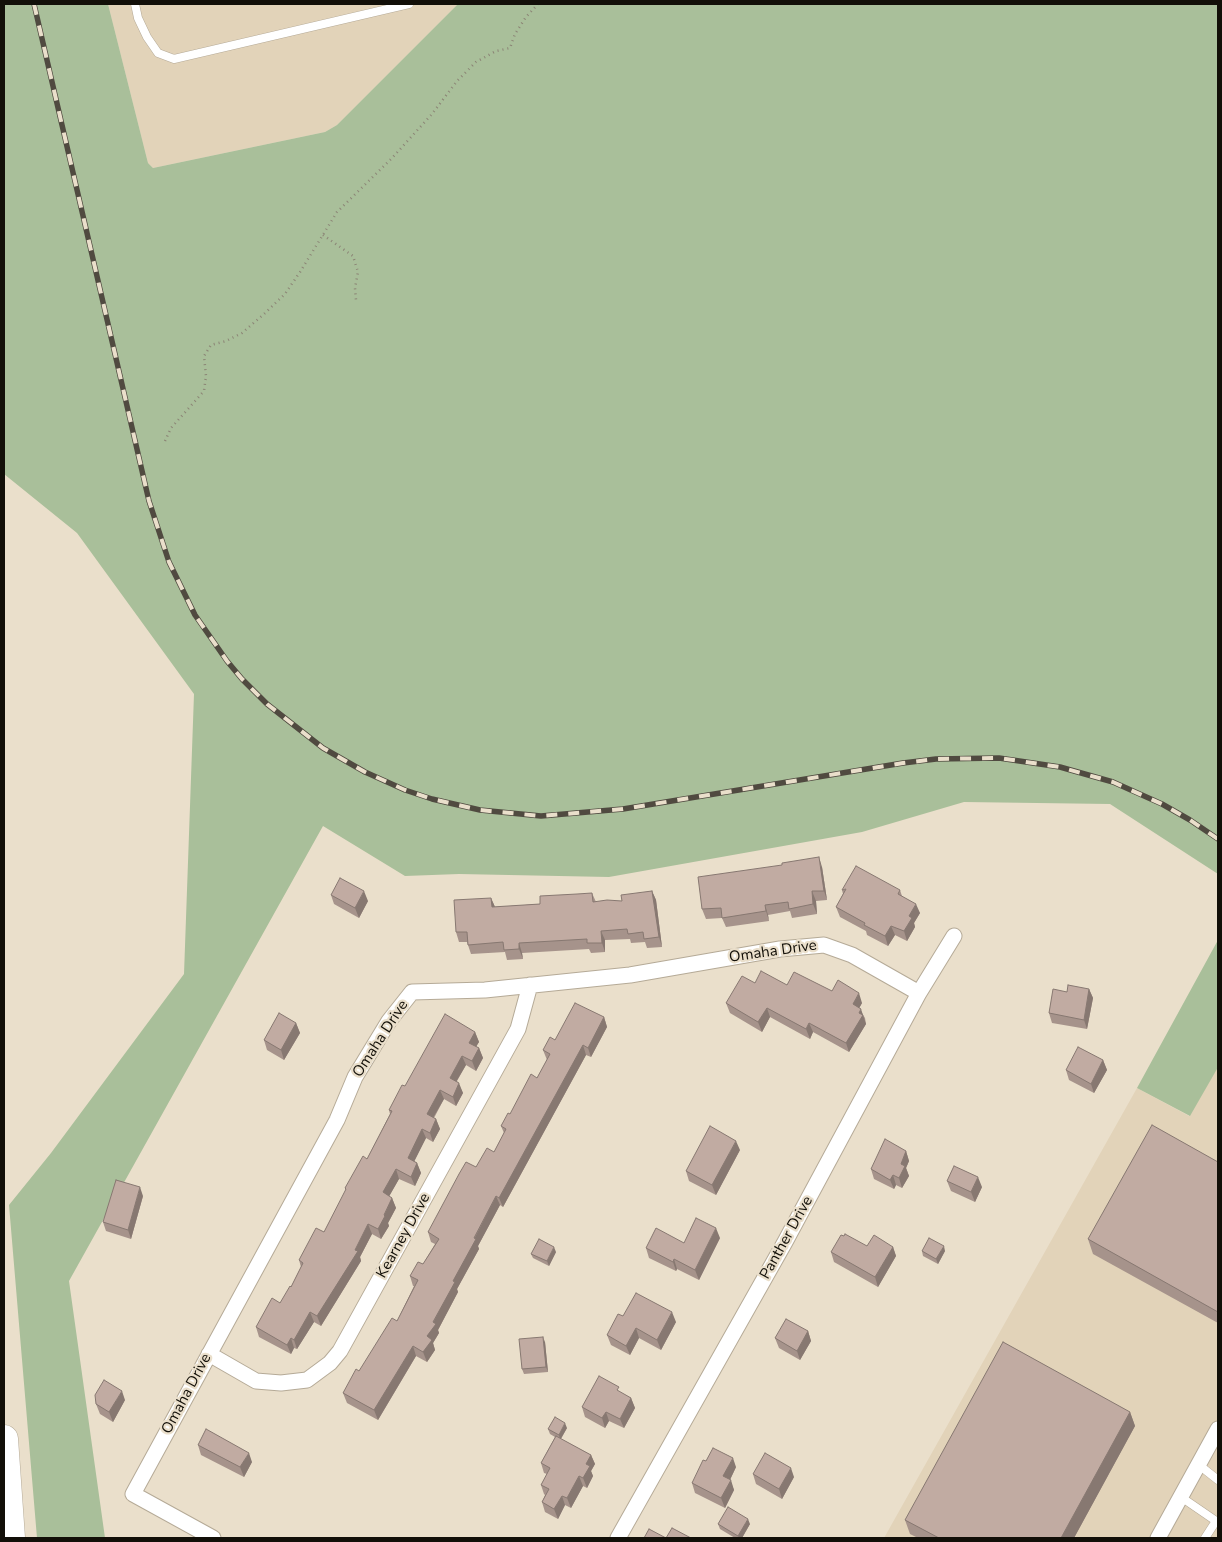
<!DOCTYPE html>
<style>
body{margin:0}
#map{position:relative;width:1222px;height:1542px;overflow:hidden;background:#eadfcb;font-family:"Nunito Sans",sans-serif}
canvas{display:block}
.frame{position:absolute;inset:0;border:5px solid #120f08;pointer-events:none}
</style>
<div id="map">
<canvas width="1222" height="1542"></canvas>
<div class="frame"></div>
</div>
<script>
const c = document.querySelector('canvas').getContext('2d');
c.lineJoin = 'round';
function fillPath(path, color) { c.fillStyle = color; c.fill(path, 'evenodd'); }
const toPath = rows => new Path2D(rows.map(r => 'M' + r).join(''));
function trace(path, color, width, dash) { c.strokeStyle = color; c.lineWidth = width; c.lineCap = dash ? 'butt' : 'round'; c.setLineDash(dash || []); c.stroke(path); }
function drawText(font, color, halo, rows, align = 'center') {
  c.font = font + ' "Nunito Sans",sans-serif'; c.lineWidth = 4.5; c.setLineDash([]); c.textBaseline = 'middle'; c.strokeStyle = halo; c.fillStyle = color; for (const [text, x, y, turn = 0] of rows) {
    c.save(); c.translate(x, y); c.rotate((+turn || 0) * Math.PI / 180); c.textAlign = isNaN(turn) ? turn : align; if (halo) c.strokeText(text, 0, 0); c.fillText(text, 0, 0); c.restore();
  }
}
fillPath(toPath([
 [108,4,458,4,337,125,325,132,153,168,148,163],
 [1217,1068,1218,1069,1218,1538,884,1538,1137,1088,1189,1116]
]), '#e2d3b9');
fillPath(toPath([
 [4,4,108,4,148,163,153,168,325,132,337,125,458,4,1218,4,1218,874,1110,804,964,802,862,832,609,877,459,874,405,876,323,826,69,1281,105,1538,37,1538,9,1205,51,1153,184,974,194,694,77,533,4,474],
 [1218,940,1218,1069,1217,1069,1190,1116,1137,1088]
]), '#a9bf9a');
const lane = toPath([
 [135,4,138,18,147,37,158,53,174,59,409,4],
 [1199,1465,1218,1480],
 [1181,1497,1216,1521,1205,1538]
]);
const street = toPath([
 [209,1354,256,1381,281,1383,307,1380,330,1363,340,1351,518,1029,530,985],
 [213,1538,133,1494,337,1120,355,1077,389,1021,412,992,485,990,630,975,780,949,824,945,852,955,919,993],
 [618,1538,785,1242,919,993,954,936],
 [1158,1538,1218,1429]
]);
const highway = toPath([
 [4,1439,11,1538]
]);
trace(lane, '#b5aa97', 9);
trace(street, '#b5aa97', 17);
trace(highway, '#b5aa97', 29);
trace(toPath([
 [323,235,353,256,358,272,355,288,356,300],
 [165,441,171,428,204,391,206,376,204,356,211,345,226,341,242,333,264,314,285,294,300,272,337,212,393,157,432,114,457,81,476,62,496,51,510,48,515,34,526,17,538,4]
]), '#8b8475', 2.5, [1, 4]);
trace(lane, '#fff', 8);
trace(street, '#fff', 15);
trace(highway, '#fff', 28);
const rail = toPath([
 [34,4,149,501,169,562,195,615,227,661,242,679,267,704,323,748,365,772,405,790,432,799,480,810,541,816,623,809,903,763,936,759,999,758,1060,767,1113,782,1162,804,1190,820,1218,839]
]);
trace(rail, '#504a40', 5.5);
trace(rail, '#eadfcb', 4, [11]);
fillPath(toPath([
 [822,867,827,900,816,901,817,914,792,918,790,911,768,915,769,921,726,927,722,918,706,919,702,909],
 [842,890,900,890,902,896,920,913,914,923,915,927,907,941,895,935,888,946,867,935,866,931,840,917,836,907,843,894],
 [652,891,656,900,662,947,647,948,645,942,631,943,630,939,605,940,605,952,591,953,589,949,522,953,523,959,507,960,505,952,471,954,467,942,459,942,456,932,491,898,495,907,540,904,592,893,596,902,622,901],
 [331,895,368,901,359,918,334,904],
 [755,983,787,985,832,991,862,1003,859,1008,865,1018,866,1024,849,1052,813,1032,810,1039,770,1017,762,1032,730,1013,726,1003],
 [1089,989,1093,998,1087,1029,1052,1023,1049,1013,1067,992],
 [604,1017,607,1027,591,1057,586,1055,503,1207,500,1205,478,1246,479,1249,457,1289,458,1292,438,1330,439,1333,433,1343,435,1350,427,1362,416,1356,378,1420,347,1403,343,1393,397,1321,414,1286,413,1286,410,1276,423,1264,435,1244,431,1242,428,1232,476,1167,494,1152,504,1133,501,1126,537,1078,547,1060,543,1050,555,1040],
 [296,1023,300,1033,284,1060,267,1050,264,1040],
 [475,1032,479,1042,476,1046,479,1048,483,1058,476,1071,466,1065,457,1081,463,1093,456,1106,444,1099,434,1118,436,1119,440,1129,433,1142,426,1138,414,1161,417,1163,421,1173,415,1186,399,1179,389,1196,392,1198,396,1208,388,1223,389,1226,381,1239,372,1234,360,1257,361,1261,321,1326,314,1322,297,1349,294,1348,291,1354,259,1337,256,1327,280,1303,291,1287,301,1267,299,1260,324,1232,346,1191,345,1188,367,1159,390,1114,389,1110,405,1086],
 [1103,1060,1107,1070,1094,1093,1069,1080,1066,1070],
 [740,1150,716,1195,689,1181,686,1171],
 [906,1151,909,1161,906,1168,909,1176,902,1188,896,1185,894,1189,874,1179,871,1169],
 [1218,1162,1218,1323,1093,1254,1088,1239],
 [947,1181,982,1187,975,1202,951,1191],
 [143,1196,131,1239,106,1231,103,1222],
 [720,1238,699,1280,677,1269,676,1271,649,1258,646,1248],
 [867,1246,893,1247,896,1256,878,1287,834,1262,831,1252],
 [922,1251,945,1251,938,1264,923,1256],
 [556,1252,549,1266,533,1258,531,1254],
 [623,1316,676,1322,661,1350,639,1338,630,1355,611,1345,607,1335],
 [808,1331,811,1341,800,1360,779,1348,775,1338],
 [545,1342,548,1372,524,1374,522,1369],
 [621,1393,631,1398,635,1408,624,1428,609,1421,605,1428,585,1417,582,1407],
 [125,1400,113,1422,100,1414,96,1404],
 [1130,1412,1135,1426,1074,1538,918,1538,910,1534,905,1520],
 [567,1428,561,1439,591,1455,595,1464,591,1471,593,1476,587,1488,583,1486,571,1508,565,1505,558,1519,545,1512,542,1502,545,1495,544,1494,541,1485,547,1474,544,1473,541,1463,555,1437,550,1434,548,1429],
 [198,1445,252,1462,244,1477,201,1455],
 [706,1461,736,1467,730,1480,734,1490,725,1508,695,1493,692,1483],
 [753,1474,794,1477,782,1499,756,1484],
 [718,1524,750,1524,742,1538,735,1538,720,1529]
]), '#a6938b');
fillPath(toPath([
 [819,857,822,867,827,900,824,891],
 [364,891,368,901,359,918,355,908],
 [652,891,656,900,662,947,659,937],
 [812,891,816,901,817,914,813,904],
 [491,898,495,907,492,907],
 [916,904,920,913,914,923,915,927,907,941,904,931,909,916],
 [765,905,768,915,769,921,766,911],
 [891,926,895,935,888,946,885,936],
 [601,931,605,940,605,952,602,943],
 [519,943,522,953,523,959,519,949],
 [1089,989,1093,998,1087,1029,1084,1020],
 [859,993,862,1003,856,1014,853,1004],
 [767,1008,770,1017,762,1032,758,1022],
 [861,1009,866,1024,849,1052,846,1043],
 [604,1017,607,1027,591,1057,588,1048],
 [296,1023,300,1033,284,1060,281,1050],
 [809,1023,813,1032,810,1039,806,1029],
 [475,1032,479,1042,473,1052,469,1043],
 [583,1045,586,1055,503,1207,499,1198],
 [479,1048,483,1058,476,1071,472,1061],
 [462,1056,466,1065,453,1087,450,1078],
 [1103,1060,1107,1070,1094,1093,1091,1084],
 [459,1083,463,1093,456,1106,453,1097],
 [440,1090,444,1099,430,1123,427,1114],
 [436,1119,440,1129,433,1142,430,1133],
 [422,1129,426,1138,411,1168,408,1158],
 [736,1141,740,1150,716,1195,712,1185],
 [906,1151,909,1161,906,1168,909,1176,902,1188,899,1178,901,1164],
 [417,1163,421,1173,415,1186,411,1177],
 [396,1169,399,1179,386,1202,383,1192],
 [893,1175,896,1185,894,1189,890,1180],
 [978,1177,982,1187,975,1202,971,1192],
 [140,1187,143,1196,131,1239,128,1230],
 [496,1196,500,1205,478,1246,479,1249,457,1289,458,1292,438,1330,439,1333,433,1343,435,1350,427,1362,423,1352,427,1336,453,1281],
 [392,1198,396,1208,388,1223,389,1226,381,1239,378,1229],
 [368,1224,372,1234,360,1257,361,1261,321,1326,317,1316,355,1250],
 [716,1228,720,1238,699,1280,695,1270],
 [944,1246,945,1251,938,1264,936,1259],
 [554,1247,556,1252,549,1266,547,1261],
 [893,1247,896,1256,878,1287,875,1277],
 [674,1259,677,1269,676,1271,673,1262],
 [310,1312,314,1322,297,1349,294,1340],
 [672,1312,676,1322,661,1350,657,1340],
 [636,1328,639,1338,630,1355,626,1346],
 [808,1331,811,1341,800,1360,797,1351],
 [543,1337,545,1342,548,1372,546,1367],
 [291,1338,294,1348,291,1354,287,1345],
 [413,1346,416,1356,378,1420,374,1410],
 [122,1391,125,1400,113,1422,109,1412],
 [631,1398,635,1408,624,1428,620,1419],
 [606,1412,609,1421,605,1428,602,1418],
 [1130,1412,1135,1426,1074,1538,1061,1538],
 [565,1423,567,1428,560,1440,559,1435],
 [249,1453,252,1462,244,1477,240,1467],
 [591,1455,595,1464,591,1471,593,1476,587,1488,583,1478,586,1464],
 [733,1458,736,1467,727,1486,723,1476],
 [791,1468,794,1477,782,1499,779,1489],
 [579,1476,583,1486,571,1508,567,1498],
 [731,1480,734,1490,725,1508,721,1498],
 [562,1496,565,1505,558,1519,554,1509],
 [748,1519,750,1524,742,1538,739,1538,738,1536]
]), '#877871');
const building = toPath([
 [819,857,824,891,812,891,813,904,789,909,788,902,765,905,766,911,722,918,721,908,702,909,698,877,782,865,782,863,819,857],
 [856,866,900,890,898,894,916,904,909,916,912,918,904,931,891,926,885,936,864,925,865,923,836,907,846,889,842,890,856,866],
 [340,878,364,891,355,908,331,895,340,878],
 [652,891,659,937,644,939,643,932,628,934,627,929,601,931,602,943,587,943,587,939,519,943,519,949,504,950,503,942,468,945,467,932,456,932,454,900,491,898,492,907,540,904,540,896,577,894,592,893,593,902,607,900,622,901,621,895,652,891],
 [761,971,787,985,794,972,832,991,838,980,859,993,853,1004,861,1009,859,1013,863,1015,846,1043,809,1023,806,1029,767,1008,758,1022,726,1003,742,976,755,983,761,971],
 [1068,985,1089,989,1084,1020,1049,1013,1053,989,1067,992,1068,985],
 [575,1003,604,1017,588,1048,583,1045,499,1198,496,1196,474,1238,476,1239,453,1281,455,1282,433,1322,436,1324,427,1336,432,1340,423,1352,413,1346,374,1410,343,1393,356,1369,359,1371,392,1318,397,1321,418,1280,410,1276,418,1262,423,1264,439,1239,428,1232,459,1174,466,1162,476,1167,487,1148,494,1152,506,1129,501,1126,508,1113,510,1114,531,1074,537,1078,550,1054,543,1050,550,1037,555,1040,575,1003],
 [279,1013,296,1023,281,1050,264,1040,279,1013],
 [445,1014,475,1032,469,1043,479,1048,472,1061,462,1056,450,1078,459,1083,453,1097,440,1090,427,1114,436,1119,430,1133,422,1129,408,1158,417,1163,411,1177,396,1169,383,1192,392,1198,384,1215,385,1216,378,1229,368,1224,355,1250,358,1251,317,1316,310,1312,294,1340,291,1338,287,1345,256,1327,272,1298,280,1303,290,1286,291,1287,303,1263,299,1260,316,1228,324,1232,346,1189,345,1188,363,1156,367,1159,392,1111,389,1110,402,1085,405,1086,445,1014],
 [1078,1047,1103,1060,1091,1084,1066,1070,1078,1047],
 [1152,1125,1218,1162,1218,1312,1088,1239,1152,1125],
 [710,1126,736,1141,712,1185,686,1171,710,1126],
 [885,1139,906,1151,901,1164,905,1166,899,1178,893,1175,890,1180,871,1169,885,1139],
 [954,1166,978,1177,971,1192,947,1181,954,1166],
 [116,1180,140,1187,128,1230,103,1222,116,1180],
 [696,1218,716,1228,695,1270,674,1259,673,1262,646,1248,656,1228,684,1243,696,1218],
 [845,1234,867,1246,874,1235,893,1247,875,1277,831,1252,841,1235,844,1236,845,1234],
 [929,1238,944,1246,936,1259,922,1251,929,1238],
 [539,1239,554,1247,547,1261,531,1254,539,1239],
 [636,1293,672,1312,657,1340,636,1328,626,1346,607,1335,618,1314,623,1316,636,1293],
 [786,1319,808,1331,797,1351,775,1338,786,1319],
 [543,1337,546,1367,522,1369,519,1339,543,1337],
 [1003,1342,1130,1412,1061,1538,939,1538,905,1520,1003,1342],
 [599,1376,619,1387,617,1390,631,1398,620,1419,606,1412,602,1418,582,1407,599,1376],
 [104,1380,122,1391,109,1412,96,1404,95,1395,104,1380],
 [555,1417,565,1423,559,1435,548,1429,555,1417],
 [206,1429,249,1453,240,1467,198,1445,206,1429],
 [556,1436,591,1455,586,1464,590,1466,583,1478,579,1476,567,1498,562,1496,554,1509,542,1502,549,1489,541,1485,550,1468,541,1463,556,1436],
 [713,1448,733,1458,723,1476,731,1480,721,1498,692,1483,703,1460,706,1461,713,1448],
 [765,1453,791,1468,779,1489,753,1474,765,1453],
 [728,1507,748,1519,738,1536,718,1524,728,1507],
 [672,1528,691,1538,666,1538,672,1528],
 [649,1529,666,1538,644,1538,649,1529]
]);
fillPath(building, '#c1aba2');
trace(building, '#877871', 1);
drawText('15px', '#120f08', '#eadfcb', [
 ["Omaha Drive",773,952,-8],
 ["Omaha Drive",381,1039,-57],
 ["Kearney Drive",404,1236,-61],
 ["Panther Drive",787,1238,-61],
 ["Omaha Drive",187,1394,-62]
]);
</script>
